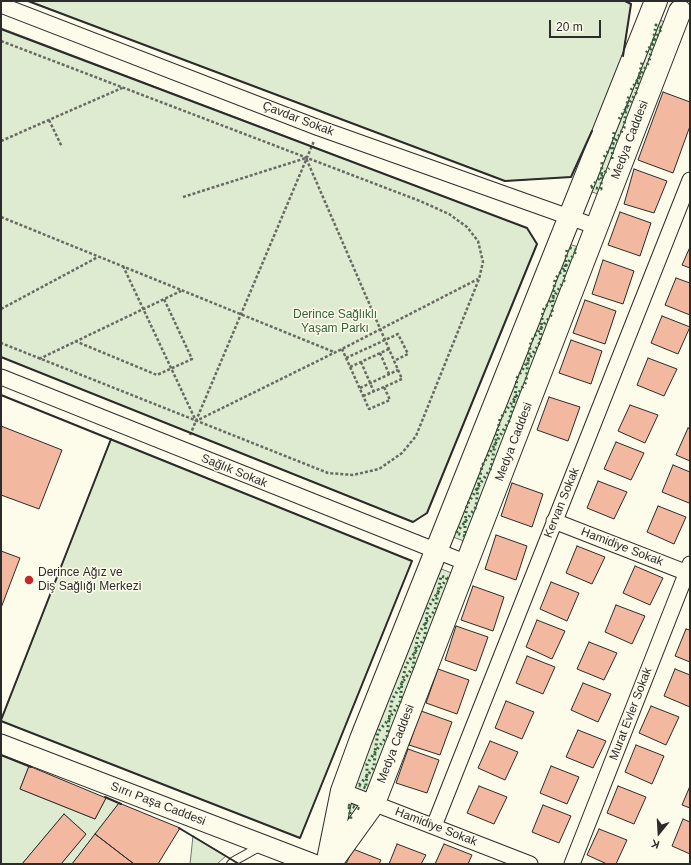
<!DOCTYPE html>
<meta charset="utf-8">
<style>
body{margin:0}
#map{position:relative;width:691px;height:865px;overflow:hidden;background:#fdfbea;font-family:Helvetica,sans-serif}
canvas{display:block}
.frame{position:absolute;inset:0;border:2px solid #2b2b2b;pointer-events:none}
.north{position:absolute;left:639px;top:813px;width:40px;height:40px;-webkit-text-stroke:3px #fdfbea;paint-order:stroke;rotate:198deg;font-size:11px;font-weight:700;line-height:16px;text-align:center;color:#2b2b2b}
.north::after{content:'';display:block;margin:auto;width:14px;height:18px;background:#2b2b2b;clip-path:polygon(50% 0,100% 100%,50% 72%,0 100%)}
.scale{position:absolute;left:549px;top:20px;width:52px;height:18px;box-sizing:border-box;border:2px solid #2b2b2b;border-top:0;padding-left:5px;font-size:12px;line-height:14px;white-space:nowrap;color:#2b2b2b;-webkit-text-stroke:3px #fdfbea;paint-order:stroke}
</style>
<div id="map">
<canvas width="691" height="865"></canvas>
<div class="frame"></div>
<div class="north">K</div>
<div class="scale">20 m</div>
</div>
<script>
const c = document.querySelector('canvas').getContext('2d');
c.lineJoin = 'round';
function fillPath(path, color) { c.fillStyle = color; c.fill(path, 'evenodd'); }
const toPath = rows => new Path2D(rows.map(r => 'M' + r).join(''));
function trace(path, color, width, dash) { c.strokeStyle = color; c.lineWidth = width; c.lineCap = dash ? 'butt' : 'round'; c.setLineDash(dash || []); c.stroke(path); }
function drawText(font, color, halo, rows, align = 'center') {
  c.font = font + ' Helvetica,sans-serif'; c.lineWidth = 3; c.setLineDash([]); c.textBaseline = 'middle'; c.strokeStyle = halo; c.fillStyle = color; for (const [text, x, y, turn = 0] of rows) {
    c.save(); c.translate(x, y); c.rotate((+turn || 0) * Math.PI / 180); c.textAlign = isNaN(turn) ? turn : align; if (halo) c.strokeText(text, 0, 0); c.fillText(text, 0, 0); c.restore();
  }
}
const green = toPath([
 [28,1,625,1,631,4,621,68,571,177,505,181,28,1],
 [653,17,669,24,604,196,586,190,653,17],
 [1,28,527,228,537,244,427,513,413,522,1,357,1,28],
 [566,243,581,248,467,542,450,536,566,243],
 [111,439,412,561,300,838,1,721,111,439],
 [439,568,454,574,369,794,352,788,439,568],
 [1,755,29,766,20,789,95,819,106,798,119,803,72,864,61,864,86,834,64,814,22,864,1,864,1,755],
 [347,802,363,808,336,849,347,802],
 [193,836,226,856,217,864,190,864,193,836]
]);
fillPath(green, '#deebd1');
trace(green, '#74746e', 1);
const building = toPath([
 [663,92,690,102,690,126,673,173,638,160,663,92],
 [634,169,667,181,654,213,624,204,634,169],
 [620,212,651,223,640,256,608,245,620,212],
 [690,247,690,268,682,265,690,247],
 [603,260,634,271,623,304,592,294,603,260],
 [676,278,690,283,690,315,665,305,676,278],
 [585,300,616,311,605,344,573,333,585,300],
 [662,316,690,327,678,354,651,343,662,316],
 [571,340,602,351,591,384,559,373,571,340],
 [648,358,677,369,664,396,637,385,648,358],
 [549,397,580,407,568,441,537,430,549,397],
 [630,405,658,415,645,443,618,431,630,405],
 [1,426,62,450,39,509,1,495,1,426],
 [688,428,690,429,690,461,676,455,688,428],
 [616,442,644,453,631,480,604,469,616,442],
 [673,465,690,472,690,500,689,503,662,492,673,465],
 [598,481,627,492,614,519,587,508,598,481],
 [512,483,543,494,532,527,501,516,512,483],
 [658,506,686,517,674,544,647,532,658,506],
 [496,535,527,546,516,580,485,569,496,535],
 [577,546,605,557,592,584,566,573,577,546],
 [1,551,20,558,1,608,1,551],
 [635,566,663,578,650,605,623,593,635,566],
 [551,582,579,593,567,621,540,609,551,582],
 [473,586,504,597,493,631,461,620,473,586],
 [616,605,645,616,632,644,605,632,616,605],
 [537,620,565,631,552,659,526,647,537,620],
 [456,626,488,637,476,671,445,660,456,626],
 [686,629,690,630,690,662,675,656,686,629],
 [589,642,617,653,604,680,577,669,589,642],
 [527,656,555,667,543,694,516,683,527,656],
 [438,669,469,680,457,714,426,703,438,669],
 [675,669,690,675,690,707,664,696,675,669],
 [583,683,611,694,598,722,571,710,583,683],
 [506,701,534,712,522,739,495,728,506,701],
 [651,706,679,717,666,745,639,733,651,706],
 [421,711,452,722,440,755,409,745,421,711],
 [578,730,606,741,593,768,566,757,578,730],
 [490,741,518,752,505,780,478,768,490,741],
 [636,745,664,756,652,784,625,772,636,745],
 [408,749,439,760,427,793,396,783,408,749],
 [29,766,106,798,95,819,20,789,29,766],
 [551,766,579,777,567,804,540,793,551,766],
 [479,786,507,797,494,824,467,813,479,786],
 [618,786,646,797,634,824,607,813,618,786],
 [690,786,690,808,682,805,690,786],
 [119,803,180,828,158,864,134,864,95,834,119,803],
 [543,805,571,816,559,843,532,832,543,805],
 [64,814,86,834,61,864,22,864,64,814],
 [683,819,690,822,690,854,672,846,683,819],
 [599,829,627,840,616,864,607,864,587,855,599,829],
 [95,834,134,864,72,864,95,834],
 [397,844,426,855,421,864,389,864,397,844],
 [444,844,472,855,468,864,435,864,444,844],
 [353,849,381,860,379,864,346,864,353,849]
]);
fillPath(building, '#f2b8a0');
trace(building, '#2b2b2b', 1);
const service = toPath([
 [231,864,234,861,261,846]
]);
const minor = toPath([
 [1,5,319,128,597,227],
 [1,377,467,563],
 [554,521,690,574],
 [342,791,530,864],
 [434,826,690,180],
 [572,864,690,564]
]);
const tertiary = toPath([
 [1,744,314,864]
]);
const secondary = toPath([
 [328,860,342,791,361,739,656,1],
 [330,864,374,803,680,11]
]);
trace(service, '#2b2b2b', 10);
trace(minor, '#2b2b2b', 17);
trace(tertiary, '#2b2b2b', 21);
trace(secondary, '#2b2b2b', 24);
trace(toPath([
 [1,41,420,201,449,214,467,227,478,241,483,262,479,279,416,436,402,453,379,469,353,475,328,473,1,343],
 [49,120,62,147],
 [1,141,122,88],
 [183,197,306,158,402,379,384,387,390,400,369,409,342,349],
 [1,217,334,352],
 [123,266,196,421,342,349,478,279],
 [1,309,98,257],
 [75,341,157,375,192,359,164,299],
 [380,353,389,374],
 [346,358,398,334,408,354,394,361],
 [39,359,181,291],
 [361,362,374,392],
 [350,367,389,349],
 [360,388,398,370],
 [363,396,384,387],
 [190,435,314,141]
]), '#6a6964', 2.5, [3, 2]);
trace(service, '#fdfbea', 8);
trace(minor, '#fdfbea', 15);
trace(tertiary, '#fdfbea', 19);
trace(secondary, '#fdfbea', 22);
trace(toPath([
 [631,90,649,62,653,42,656,25,662,28,653,42,645,55],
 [619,119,636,93,642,62],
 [604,157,624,128,626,109,629,95],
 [612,159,614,131],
 [591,187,609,168],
 [591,187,601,189,602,162],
 [567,250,565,267,564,281,553,298,543,310,541,328,540,342,528,361,517,378,515,398,509,421,495,444,482,466,478,487,476,507,465,522,456,533,465,536,465,522,467,505,478,487,491,468,495,444,500,419,515,398,526,382,528,361,531,341,541,328,552,314,553,298,555,279,565,267,577,250,567,247],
 [359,785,366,788,366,782,367,776,367,764,375,752,387,736,389,719,392,700,402,683,413,667,415,652,418,635,426,622,435,610,438,592,441,576,447,578,438,592,428,608,426,622,425,637,415,652,406,665,402,683,400,702,389,719,378,732,375,752,374,767,367,776,359,785],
 [348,805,360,809],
 [349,807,351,819]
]), '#34623c', 3, [2, 3]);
trace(toPath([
 [28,1,505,181,571,177,592,131],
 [1,29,527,228,537,244,427,513,413,522,1,357],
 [623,56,631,4,625,1],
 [1,395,412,561,300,838,1,721],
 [1,720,111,439],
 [1,755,31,767],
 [105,797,121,804],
 [179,828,239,864]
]), '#2b2b2b', 2);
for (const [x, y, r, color] of [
 [29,580,5,"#c62828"]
]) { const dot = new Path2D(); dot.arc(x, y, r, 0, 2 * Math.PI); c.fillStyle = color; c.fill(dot); trace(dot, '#fdfbea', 1.5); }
drawText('12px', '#2b2b2b', '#fdfbea', [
 ["Çavdar Sokak",298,119,21],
 ["Medya Caddesi",630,140,-69],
 ["Medya Caddesi",514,442,-69],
 ["Sağlık Sokak",234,471,22],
 ["Kervan Sokak",562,503,-68],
 ["Hamidiye Sokak",622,547,21],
 ["Murat Evler Sokak",631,714,-69],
 ["Medya Caddesi",396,744,-69],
 ["Sırrı Paşa Caddesi",158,804,21],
 ["Hamidiye Sokak",436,827,21]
]);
drawText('12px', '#34623c', '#fdfbea', [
 ["Derince Sağlıklı",335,315],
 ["Yaşam Parkı",335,329]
]);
drawText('12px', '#2b2b2b', '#fdfbea', [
 ["Derince Ağız ve",38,573],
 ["Diş Sağlığı Merkezi",38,587]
], 'left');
</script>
